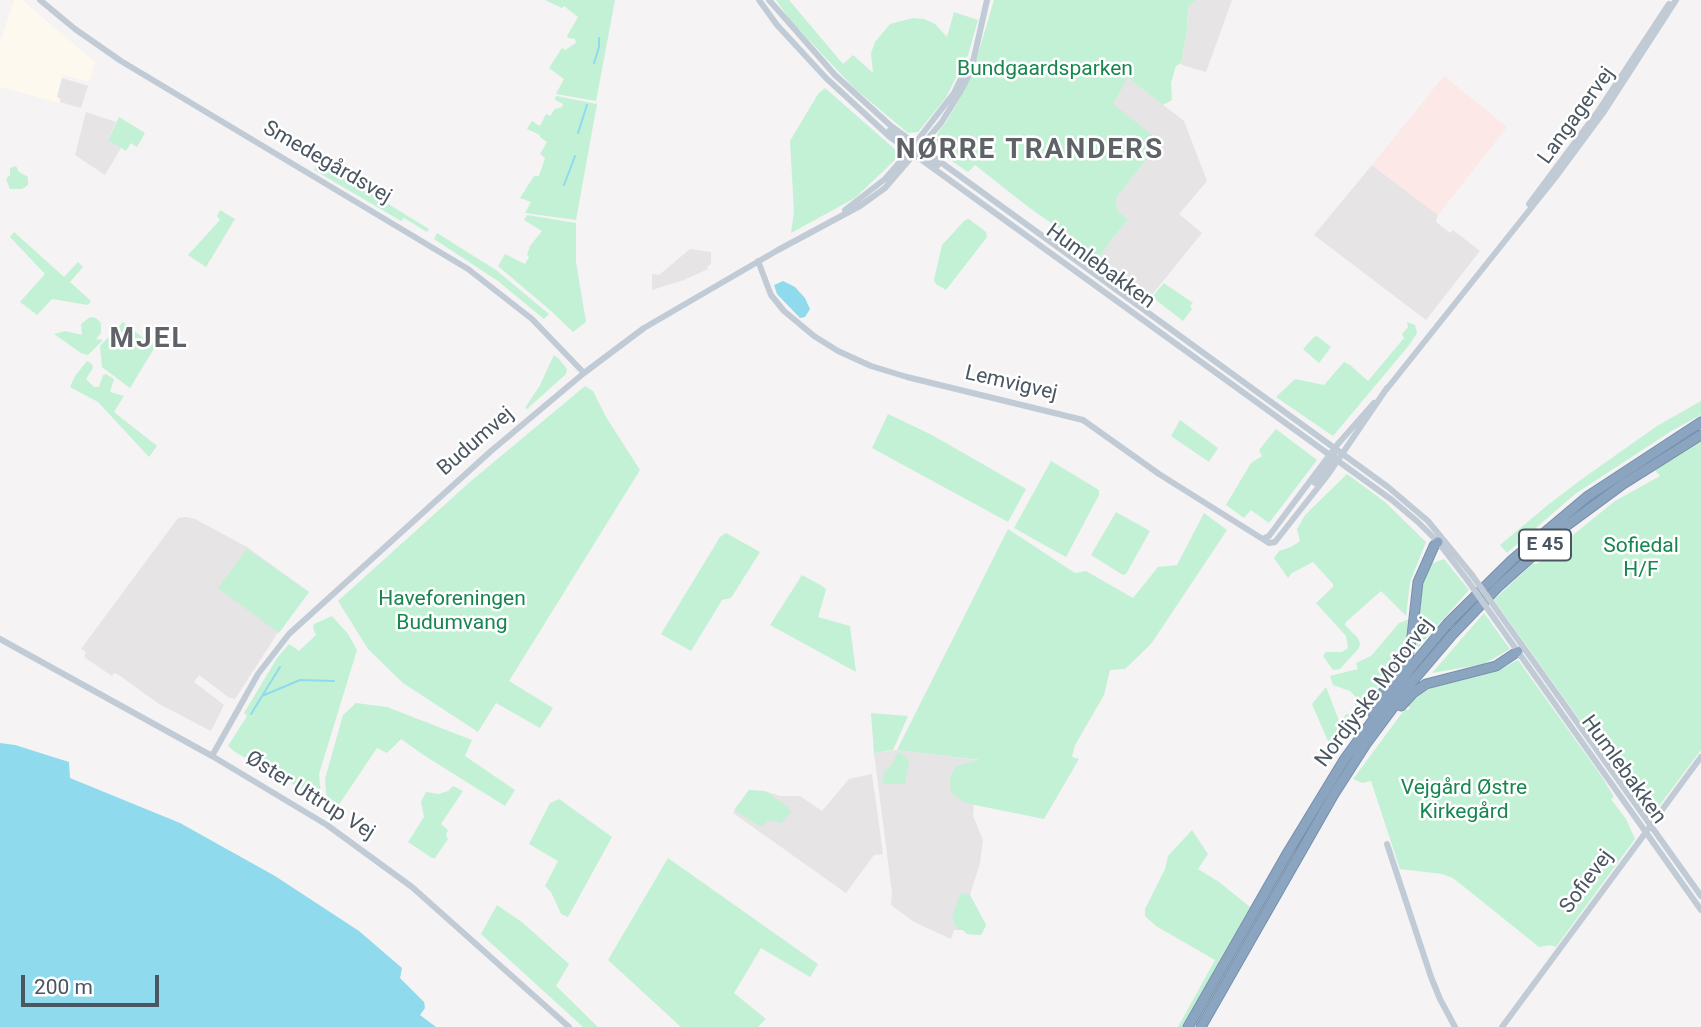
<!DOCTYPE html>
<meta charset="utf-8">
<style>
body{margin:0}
#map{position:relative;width:1701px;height:1027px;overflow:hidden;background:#f5f3f3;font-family:Roboto,sans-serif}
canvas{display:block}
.scale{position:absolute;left:21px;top:975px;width:138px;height:32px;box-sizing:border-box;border:4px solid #4a5661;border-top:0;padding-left:9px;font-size:21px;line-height:24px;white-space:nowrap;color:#4a5661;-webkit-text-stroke:5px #fff;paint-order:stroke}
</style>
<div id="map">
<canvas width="1701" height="1027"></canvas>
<div class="scale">200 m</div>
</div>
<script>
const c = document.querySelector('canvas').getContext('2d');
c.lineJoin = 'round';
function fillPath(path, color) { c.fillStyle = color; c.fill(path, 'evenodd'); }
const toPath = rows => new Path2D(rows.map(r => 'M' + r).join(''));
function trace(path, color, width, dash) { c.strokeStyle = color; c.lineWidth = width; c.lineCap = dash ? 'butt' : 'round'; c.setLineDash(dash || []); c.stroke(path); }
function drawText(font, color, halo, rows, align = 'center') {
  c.font = font + ' Roboto,sans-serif'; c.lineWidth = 5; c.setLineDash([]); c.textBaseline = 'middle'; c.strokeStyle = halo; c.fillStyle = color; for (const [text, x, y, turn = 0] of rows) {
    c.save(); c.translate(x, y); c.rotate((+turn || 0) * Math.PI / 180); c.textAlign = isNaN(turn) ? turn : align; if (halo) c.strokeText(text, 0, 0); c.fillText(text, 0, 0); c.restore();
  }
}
fillPath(toPath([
 [14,0,22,0,95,62,89,82,63,75,57,97,60,98,59,103,0,87,0,42]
]), '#fdf9ef');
fillPath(toPath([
 [1197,0,1232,0,1206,72,1182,65,1181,63,1187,31,1188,10,1189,5],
 [62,78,88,86,81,108,60,102,61,99,57,97],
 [1128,78,1184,121,1207,181,1179,214,1202,233,1151,296,1099,257,1128,219,1117,210,1116,198,1150,155,1112,105],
 [86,112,116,122,108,139,121,148,105,175,75,155],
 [1372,165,1438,215,1436,222,1450,233,1453,230,1480,251,1426,320,1314,235],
 [690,249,711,252,711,264,707,267,708,269,684,280,652,290,652,274,659,275],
 [186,517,195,519,247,547,309,592,277,634,235,699,228,697,199,675,194,682,224,705,211,731,159,704,119,675,114,673,112,676,84,657,86,652,81,649,178,518],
 [897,750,986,761,974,804,973,816,983,840,980,863,970,895,986,925,981,935,967,934,963,930,954,930,951,939,914,922,891,905,892,893,874,753],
 [872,774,883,854,874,855,846,893,733,813,749,790,765,791,780,796,800,796,822,811,849,779]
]), '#e6e4e5');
fillPath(toPath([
 [1444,76,1507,127,1438,215,1372,165]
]), '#fce8e6');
fillPath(toPath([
 [545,0,615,0,596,101,556,94,564,79,549,68,562,48,565,50,576,43,575,39,568,38,567,36,578,17,564,6,562,8],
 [776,0,789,0,843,64,853,55,873,73,871,53,875,42,890,24,913,18,924,19,935,24,947,37,954,12,978,20,968,55,945,99,918,132,908,133,854,88,790,20],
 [994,0,1197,0,1189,5,1188,10,1187,31,1181,63,1176,66,1171,83,1172,100,1163,105,1128,78,1113,104,1158,140,1149,152,1150,155,1116,198,1117,210,1128,219,1099,257,1027,206,975,165,968,172,929,145,946,122,964,92,973,71],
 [825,88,898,152,898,157,855,198,791,233,794,212,790,141,818,94],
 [556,96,597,104,576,220,525,213,531,202,520,198,534,176,539,176,545,158,540,154,547,142,540,137,540,135,527,129,532,121,540,126,546,114,550,116,555,109,562,107,563,104,555,100],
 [119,117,145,133,137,147,131,143,126,151,108,140],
 [318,161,429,229,427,232,404,218,401,221,314,170],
 [16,166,19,172,28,177,28,185,22,189,10,189,6,179,10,175,10,168],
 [220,210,235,219,206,267,188,255,220,220,217,216],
 [527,215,576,223,576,262,586,322,573,332,551,311,498,266,505,254,525,264,529,257,527,255,530,246,542,231,524,220],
 [969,219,986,232,987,237,946,290,936,284,934,280,942,245,965,220],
 [14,232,64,277,78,262,83,267,70,282,91,301,88,305,52,299,37,315,20,302,45,274,10,237],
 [437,233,496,270,549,314,544,319,498,281,434,239],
 [1164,283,1193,303,1190,306,1192,309,1183,321,1152,297],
 [90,317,96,318,101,323,101,333,96,339,103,340,88,355,81,353,54,334,65,331,82,335,81,324],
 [123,322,155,347,130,388,102,367,100,346],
 [1407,322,1415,325,1417,333,1410,344,1333,436,1276,397,1295,379,1324,385,1344,362,1350,365,1368,381,1404,338,1402,334,1408,327],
 [1317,336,1331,347,1319,363,1303,349,1314,337],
 [554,355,559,359,567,369,566,374,527,409,525,408,539,387],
 [87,361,92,364,93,368,86,379,94,387,99,387,103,375,106,374,114,379,110,392,124,396,114,412,157,446,149,457,98,402,70,387,75,376],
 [585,386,593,391,606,417,640,470,509,681,553,708,540,728,496,703,478,732,403,683,368,649,338,601,471,481],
 [1701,401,1701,415,1673,430,1575,494,1507,553,1500,545,1549,504,1582,479,1657,426],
 [888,414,932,435,1026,489,1008,522,872,448],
 [1180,420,1218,448,1209,462,1171,436],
 [1276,429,1317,460,1269,523,1251,510,1244,518,1226,505,1251,463,1262,456,1259,450],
 [1701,442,1701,750,1650,818,1494,600,1533,563,1537,564,1615,501,1660,476,1655,470],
 [1051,461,1099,490,1099,495,1066,557,1014,528],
 [1347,474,1385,502,1426,542,1410,582,1406,616,1381,591,1346,622,1345,625,1357,637,1360,643,1359,648,1340,669,1333,670,1323,656,1326,652,1342,652,1348,648,1346,636,1316,603,1333,587,1333,584,1313,562,1292,573,1288,578,1274,558,1279,551,1291,547,1300,541,1297,529,1305,515],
 [1116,512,1150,531,1126,574,1123,575,1091,555],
 [1204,513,1227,530,1151,644,1125,669,1110,670,1104,695,1075,745,1072,757,1079,759,1044,819,965,803,951,793,950,777,956,766,980,760,897,750,1008,529,1075,573,1086,571,1133,598,1158,567,1177,565],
 [726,533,760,552,731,598,722,600,691,651,661,634,720,537],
 [247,549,309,592,279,633,218,588],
 [1444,559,1469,590,1415,651,1420,586,1428,565],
 [802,575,824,587,826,590,818,617,850,626,856,672,770,625],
 [1484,613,1510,649,1484,664,1432,673],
 [332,616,348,634,357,650,319,774,321,795,313,795,235,752,228,746,247,716,244,713,277,658,289,644,299,651,316,635,313,628,314,624],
 [1410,619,1404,657,1383,687,1379,684,1377,687,1380,689,1349,730,1344,716,1351,712,1355,705,1355,696,1350,691,1333,685,1330,676,1358,669,1356,663,1371,656,1399,623],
 [1518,660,1602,777,1614,797,1611,799,1626,819,1635,839,1556,947,1550,945,1539,947,1453,878,1442,874,1400,869,1371,781,1362,783,1353,779,1405,709,1408,710,1410,708,1407,705,1413,699,1431,688,1497,671],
 [1326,687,1345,736,1333,753,1312,704],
 [356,703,387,707,472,740,465,756,515,790,505,806,425,756,401,739,387,753,377,748,336,809,326,794,325,779,343,715],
 [871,713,908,716,893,750,874,753],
 [898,752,906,757,909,762,905,784,885,784,882,783,884,773,893,763],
 [453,786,463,791,441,824,448,830,446,835,448,839,435,858,432,858,408,842,424,817,421,802,426,792,439,794,448,791],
 [749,790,765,791,788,807,791,813,781,823,769,820,761,827,734,810],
 [559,799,612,837,568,917,561,914,551,892,545,886,558,861,529,844,550,803],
 [1192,830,1208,854,1198,869,1219,882,1250,907,1182,1027,1178,1027,1215,960,1156,926,1145,916,1145,909,1165,869,1168,856],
 [668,858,818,964,810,977,761,948,734,993,766,1019,758,1027,681,1027,608,960],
 [960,893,970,895,986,925,981,935,967,934,963,930,958,930,952,918],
 [497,905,523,923,569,964,556,986,598,1027,583,1027,481,934]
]), '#c3f1d5');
fillPath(toPath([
 [783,281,795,287,805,298,810,309,805,317,800,318,777,294,774,285],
 [0,743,15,745,69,762,70,778,180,823,275,876,359,931,402,968,400,978,424,1002,425,1008,420,1015,436,1027,0,1027]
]), '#90daee');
trace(toPath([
 [594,63,599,47,599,38],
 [578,133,587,105],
 [564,185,575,156],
 [262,696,300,680,334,681],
 [251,714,280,667]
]), '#90daee', 2);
const highway = toPath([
 [1401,706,1413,693,1426,684,1496,666,1517,652],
 [1370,711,1408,657,1412,636,1418,582,1434,546,1438,542],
 [1188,1027,1288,852,1344,760,1413,665,1448,623,1512,560,1588,496,1701,422],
 [1201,1027,1334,794,1366,744,1412,682,1452,635,1498,587,1566,526,1623,484,1701,435]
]);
trace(highway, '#7690ad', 11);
trace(toPath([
 [40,0,75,29,121,61,468,269,532,319,584,373],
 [759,0,777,25,826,78,890,137,1392,500,1418,522,1438,542,1468,581],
 [769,0,835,75,891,126,1388,487,1428,521,1472,575],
 [889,131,915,148],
 [914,151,938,165],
 [1529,204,1599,110,1669,4],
 [845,210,885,179,906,155,954,93,969,62],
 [758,261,771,295,784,311,814,336,838,351,871,366,907,377,1083,420,1159,474,1269,543,1275,542,1327,476,1387,388],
 [1386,390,1555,178,1603,113,1676,0],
 [1315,483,1334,455],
 [1263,539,1269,536,1337,445,1374,403],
 [1499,613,1701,896],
 [1494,618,1701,910],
 [0,639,212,756,327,825,412,887,569,1027],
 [212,756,258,674,289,634,491,451,584,373,644,328,778,250,860,206,885,188,941,123,961,91,971,71,987,0],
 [1659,814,1701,757],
 [1387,844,1431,977,1440,999,1455,1027],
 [1502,1027,1638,843]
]), '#c1cbd6', 6);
trace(highway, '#8ba5c1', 9);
trace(toPath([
 [1472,575,1499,613],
 [1468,581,1494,618],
 [1638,843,1659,814]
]), '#c1cbd6', 6);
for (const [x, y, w] of [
 [1545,545,52]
]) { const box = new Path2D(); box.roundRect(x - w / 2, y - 15.5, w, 31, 5); c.fillStyle = '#fff'; c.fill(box); trace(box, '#4a5661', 2); }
drawText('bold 19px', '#4a5661', null, [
 ["E 45",1545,545]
]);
drawText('21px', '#17864f', '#fff', [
 ["Bundgaardsparken",1045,70],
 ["Sofiedal",1641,547],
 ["H/F",1641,571],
 ["Haveforeningen",452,600],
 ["Budumvang",452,624],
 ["Vejgård Østre",1464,789],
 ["Kirkegård",1464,813]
]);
drawText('21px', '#4a5661', '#fff', [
 ["Langagervej",1577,116,-54],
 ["Smedegårdsvej",327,163,30],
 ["Humlebakken",1100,267,36],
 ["Lemvigvej",1011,384,13],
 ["Budumvej",476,442,-41],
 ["Nordjyske Motorvej",1375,693,-53],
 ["Humlebakken",1623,770,54],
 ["Øster Uttrup Vej",310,796,32],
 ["Sofievej",1587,882,-53]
]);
c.letterSpacing = '2px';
drawText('bold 28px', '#5f6368', '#fff', [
 ["NØRRE TRANDERS",1030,151],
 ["MJEL",149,340]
]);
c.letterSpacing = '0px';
</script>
